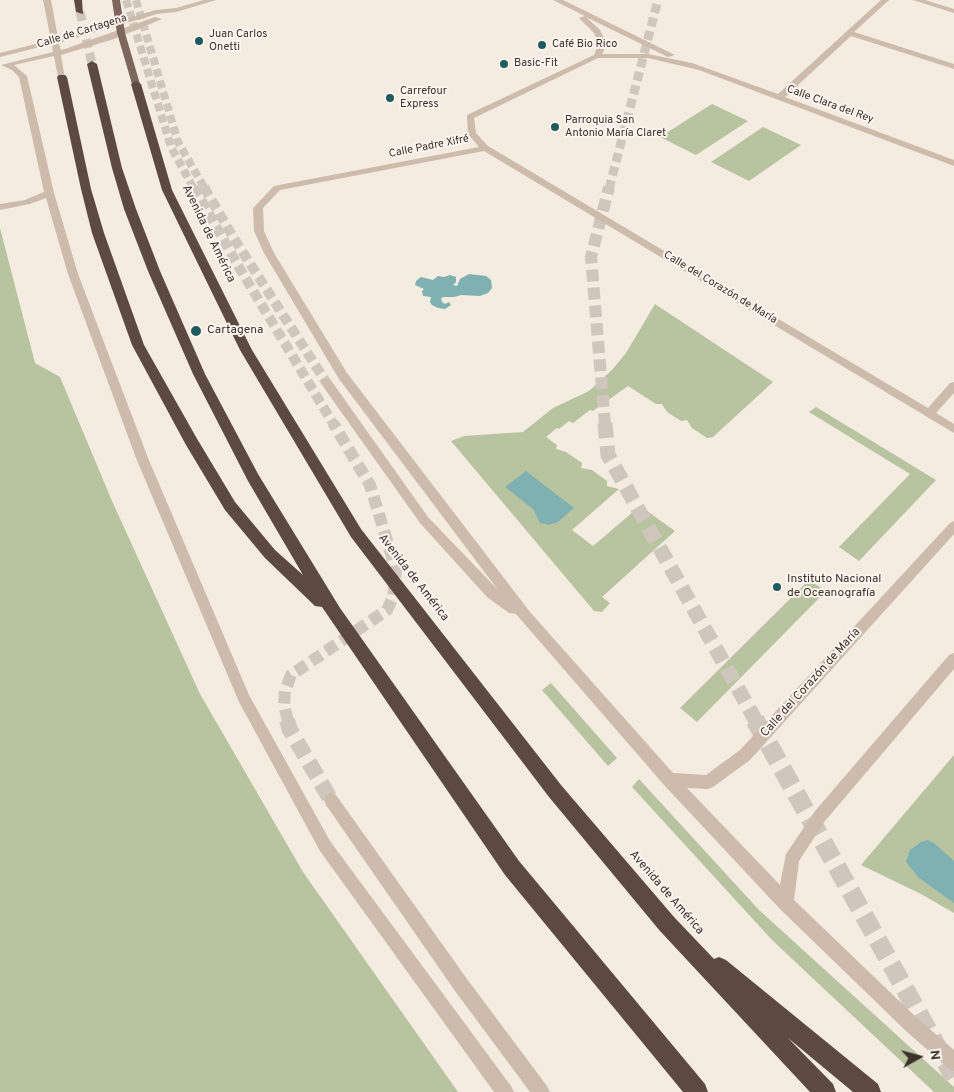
<!DOCTYPE html>
<meta charset="utf-8">
<style>
body{margin:0}
#map{position:relative;width:954px;height:1092px;overflow:hidden;background:#f4ebe1;font-family:Overpass,sans-serif}
canvas{display:block}
.north{position:absolute;left:894px;top:1032px;width:50px;height:50px;-webkit-text-stroke:4px #fbf5ee;paint-order:stroke;rotate:83deg;font-size:14px;font-weight:700;line-height:20px;text-align:center;color:#3b302b}
.north::after{content:'';display:block;margin:auto;width:18px;height:22px;background:#3b302b;clip-path:polygon(50% 0,100% 100%,50% 72%,0 100%)}
</style>
<div id="map">
<canvas width="954" height="1092"></canvas>
<div class="north">N</div>
</div>
<script>
const c = document.querySelector('canvas').getContext('2d');
c.lineJoin = 'round';
function fillPath(path, color) { c.fillStyle = color; c.fill(path, 'evenodd'); }
const toPath = rows => new Path2D(rows.map(r => 'M' + r).join(''));
function trace(path, color, width, dash) { c.strokeStyle = color; c.lineWidth = width; c.lineCap = dash ? 'butt' : 'round'; c.setLineDash(dash || []); c.stroke(path); }
function drawText(font, color, halo, rows, align = 'center') {
  c.font = font + ' Overpass,sans-serif'; c.lineWidth = 4; c.setLineDash([]); c.textBaseline = 'middle'; c.strokeStyle = halo; c.fillStyle = color; for (const [text, x, y, turn = 0] of rows) {
    c.save(); c.translate(x, y); c.rotate((+turn || 0) * Math.PI / 180); c.textAlign = isNaN(turn) ? turn : align; if (halo) c.strokeText(text, 0, 0); c.fillText(text, 0, 0); c.restore();
  }
}
fillPath(toPath([
 [712,104,748,121,696,155,660,137],
 [763,127,801,145,749,181,711,162],
 [0,228,35,363,60,377,112,501,200,694,303,872,458,1092,0,1092],
 [655,304,773,382,713,437,707,438,692,428,687,420,681,421,667,412,662,404,656,404,628,386,593,411,590,410,573,423,569,421,559,429,557,428,546,437,557,445,556,449,566,452,582,463,581,468,592,470,607,481,607,486,619,489,572,530,593,546,640,506,675,531,602,597,610,603,602,612,594,611,451,441,464,436,523,432,553,408,589,391,612,370,626,353],
 [816,407,936,480,859,561,839,547,910,474,809,412],
 [809,580,826,591,697,722,680,708],
 [551,683,617,758,608,766,542,690],
 [954,755,954,913,921,894,861,865],
 [639,779,759,910,954,1087,954,1092,934,1092,772,940,632,787]
]), '#b8c4a0');
fillPath(toPath([
 [469,274,486,276,491,280,492,288,488,293,480,296,461,295,454,297,444,297,441,298,442,302,445,304,449,302,451,305,445,309,438,308,432,305,430,302,431,297,423,296,422,291,424,289,415,285,416,281,421,277,433,280,438,276,444,277,450,275,456,277,456,282,453,285,457,286,460,279],
 [526,471,574,508,558,522,549,525,540,523,533,509,505,487],
 [928,840,934,843,954,861,954,903,919,878,906,862,910,850,921,842]
]), '#7fb0b2');
trace(toPath([
 [126,0,171,147,194,189],
 [136,0,178,142,205,189]
]), '#cfc6bd', 8, [8, 4]);
trace(toPath([
 [194,187,237,264,334,425],
 [204,187,233,237,326,382]
]), '#cfc6bd', 10, [10, 5]);
trace(toPath([
 [288,721,284,705,285,691,291,675,387,610,393,597,396,570,370,485,333,423]
]), '#cfc6bd', 12, [12, 6]);
trace(toPath([
 [287,720,290,730,331,800]
]), '#cfc6bd', 16, [16, 8]);
trace(toPath([
 [80,12,92,64],
 [609,189,658,0]
]), '#cfc6bd', 9, [9, 5]);
trace(toPath([
 [605,425,591,257,609,187]
]), '#cfc6bd', 12, [12, 6]);
trace(toPath([
 [605,423,608,455,756,721]
]), '#cfc6bd', 15, [15, 8]);
trace(toPath([
 [755,720,954,1077]
]), '#cfc6bd', 19, [19, 9]);
fillPath(toPath([
 [43,0,51,0,58,38,156,10,176,8,204,0,216,0,176,12,157,14,59,43,61,50,65,49,155,17,162,19,114,39,61,55,65,79,58,77,54,56,14,65,27,76,54,193,78,274,148,458,249,695,330,841,511,1086,514,1092,494,1092,320,851,239,702,136,458,68,274,46,198,30,204,0,210,0,204,25,200,44,192,19,77,12,70,1,65,53,52,52,44,0,57,0,53,51,40,43,0],
 [553,0,563,0,675,55,668,57,586,17,600,30,605,40,605,48,602,54,648,54,692,63,778,94,881,0,889,0,854,32,954,64,954,69,851,36,785,97,954,160,954,166,699,70,648,58,598,58,474,118,476,133,488,146,928,408,950,383,954,382,954,393,936,413,954,424,954,433,484,151,280,190,263,208,264,231,274,253,347,373,530,612,673,773,706,775,740,750,950,523,954,521,954,534,750,760,713,787,708,789,687,788,780,885,786,854,815,811,949,655,954,653,954,669,825,821,799,861,794,900,918,1019,954,1050,954,1071,948,1068,906,1031,780,909,664,785,516,614,509,613,487,597,420,523,322,385,321,382,322,379,330,379,428,517,498,590,339,379,264,253,254,231,253,208,274,186,479,147,468,134,467,115,594,55,597,48,597,40,594,33,579,18,585,16,553,0],
 [913,0,925,0,954,9,954,13,913,0],
 [331,793,336,795,467,979,547,1086,550,1092,530,1092,455,991,326,805,324,800,326,795,331,793]
]), '#cdbbac');
fillPath(toPath([
 [112,0,120,0,125,33,140,84,139,86,132,84,117,33,112,0]
]), '#7d675c');
fillPath(toPath([
 [74,0,82,0,83,14,76,12,74,0],
 [92,61,97,64,122,168,136,209,160,271,205,374,258,474,340,608,519,861,705,1084,708,1092,683,1092,505,875,322,607,315,606,265,558,225,510,186,445,132,345,92,233,81,189,57,77,59,75,65,75,67,77,91,189,104,233,144,345,196,437,235,502,275,550,303,575,248,481,193,374,148,271,124,209,112,168,87,64,92,61],
 [136,81,141,84,172,190,252,350,361,529,561,785,674,917,714,959,719,957,726,960,878,1084,881,1092,853,1092,788,1038,833,1084,836,1092,810,1092,660,931,549,797,351,537,240,350,162,190,131,84,136,81]
]), '#5c4a42');
for (const [x, y, r, color] of [
 [199,41,5,"#1f5a5e"],
 [542,45,5,"#1f5a5e"],
 [504,64,5,"#1f5a5e"],
 [390,98,5,"#1f5a5e"],
 [555,127,5,"#1f5a5e"],
 [196,331,6,"#1f5a5e"],
 [777,587,5,"#1f5a5e"]
]) { const dot = new Path2D(); dot.arc(x, y, r, 0, 2 * Math.PI); c.fillStyle = color; c.fill(dot); trace(dot, '#fbf5ee', 2); }
drawText('11px', '#3b302b', '#fbf5ee', [
 ["Calle de Cartagena",82,32,-17],
 ["Calle Clara del Rey",830,105,20],
 ["Calle Padre Xifré",429,147,-11],
 ["Calle del Corazón de María",720,288,31]
]);
drawText('11px', '#3b302b', '#fbf5ee', [
 ["Juan Carlos",209,35],
 ["Onetti",209,48],
 ["Café Bio Rico",552,45],
 ["Basic-Fit",514,64],
 ["Carrefour",400,92],
 ["Express",400,105],
 ["Parroquia San",565,121],
 ["Antonio María Claret",565,134]
], 'left');
drawText('12px', '#3b302b', '#fbf5ee', [
 ["Avenida de América",208,234,64],
 ["Avenida de América",413,578,52],
 ["Calle del Corazón de María",811,683,-48],
 ["Avenida de América",666,893,49]
]);
drawText('12px', '#3b302b', '#fbf5ee', [
 ["Cartagena",207,331],
 ["Instituto Nacional",787,580],
 ["de Oceanografía",787,594]
], 'left');
</script>
